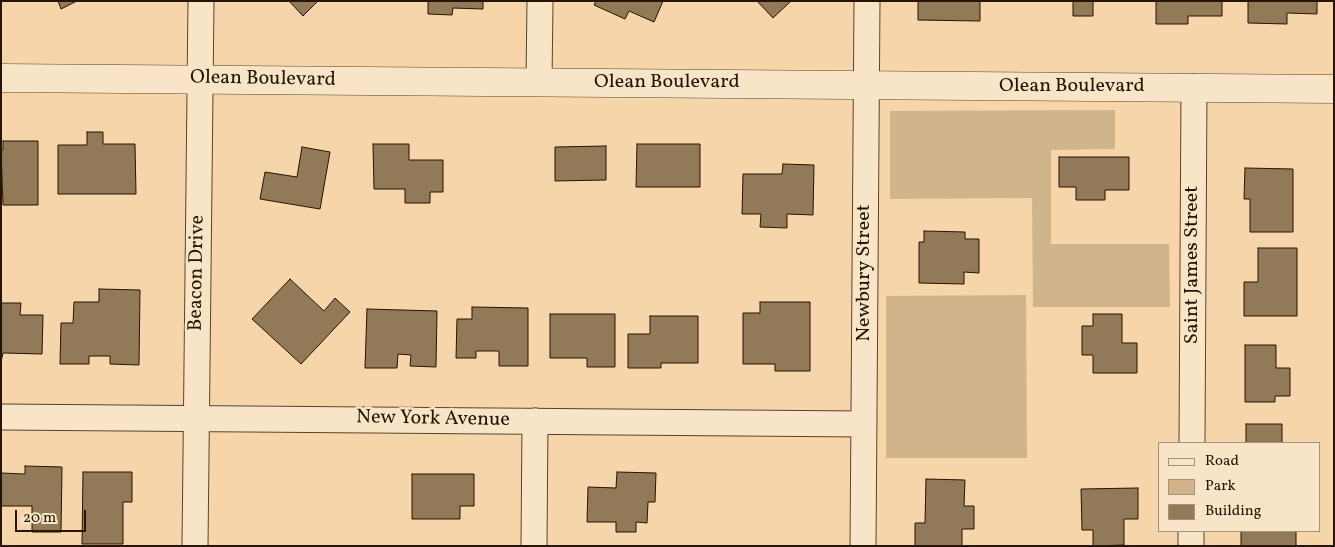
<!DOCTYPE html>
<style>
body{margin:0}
#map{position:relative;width:1335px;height:547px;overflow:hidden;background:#f5d5a9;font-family:Vollkorn,serif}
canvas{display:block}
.frame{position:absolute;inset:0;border:2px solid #261500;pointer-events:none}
.legend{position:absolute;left:1158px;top:442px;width:162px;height:90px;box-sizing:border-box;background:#f8e4c7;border:1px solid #a49177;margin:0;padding:6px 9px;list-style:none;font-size:15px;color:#261500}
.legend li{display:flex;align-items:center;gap:10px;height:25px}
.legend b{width:25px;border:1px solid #a49177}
.scale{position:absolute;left:15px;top:510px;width:71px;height:22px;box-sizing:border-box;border:2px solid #261500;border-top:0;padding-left:6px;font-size:15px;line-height:18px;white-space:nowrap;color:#261500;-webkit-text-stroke:4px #f8e4c7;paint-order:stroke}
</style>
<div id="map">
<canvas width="1335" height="547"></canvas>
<div class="frame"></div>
<ul class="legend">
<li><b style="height:6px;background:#f8e4c7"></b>Road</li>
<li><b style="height:14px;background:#d2b48c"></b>Park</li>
<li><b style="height:14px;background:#927958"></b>Building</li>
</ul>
<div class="scale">20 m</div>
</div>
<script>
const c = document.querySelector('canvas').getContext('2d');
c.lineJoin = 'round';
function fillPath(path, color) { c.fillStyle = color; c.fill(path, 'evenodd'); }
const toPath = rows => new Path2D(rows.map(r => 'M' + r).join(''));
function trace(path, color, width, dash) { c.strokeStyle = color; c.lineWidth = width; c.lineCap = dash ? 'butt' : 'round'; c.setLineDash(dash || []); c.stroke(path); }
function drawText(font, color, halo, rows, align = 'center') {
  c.font = font + ' Vollkorn,serif'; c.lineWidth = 5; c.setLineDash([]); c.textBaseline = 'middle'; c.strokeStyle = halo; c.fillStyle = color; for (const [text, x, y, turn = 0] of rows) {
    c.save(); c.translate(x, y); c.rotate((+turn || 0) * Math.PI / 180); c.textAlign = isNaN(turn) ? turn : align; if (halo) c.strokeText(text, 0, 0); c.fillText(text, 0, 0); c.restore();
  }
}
fillPath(toPath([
 [1115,110,1115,149,1051,150,1051,244,1169,244,1170,307,1033,307,1032,198,890,199,890,111],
 [1026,295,1027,458,886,458,886,296]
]), '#d2b48c');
const building = toPath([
 [58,1,77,1,61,9,58,1],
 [289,1,318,1,303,16,289,1],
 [428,1,483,1,483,9,453,8,452,15,428,14,428,1],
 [596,1,663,1,654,22,629,11,625,19,594,5,596,1],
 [757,1,791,1,773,18,757,1],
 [918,1,980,1,980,21,918,20,918,1],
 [1073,1,1093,1,1093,16,1073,16,1073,1],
 [1156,1,1222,1,1222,16,1188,16,1188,24,1156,24,1156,1],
 [1248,1,1317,1,1317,14,1287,13,1287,24,1248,23,1248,1],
 [87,132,103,132,103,144,135,144,136,194,58,194,58,145,87,145,87,132],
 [3,141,38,141,38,205,3,205,1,150,3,150,3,141],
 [373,144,409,144,409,160,443,160,443,192,430,192,430,203,405,203,405,189,374,189,373,144],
 [637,144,700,144,700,187,636,187,637,144],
 [606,146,606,180,555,181,555,147,606,146],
 [302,147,330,152,320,209,260,199,265,172,297,177,302,147],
 [1059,157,1129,157,1129,190,1105,190,1105,200,1076,200,1076,187,1059,187,1059,157],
 [783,164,814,165,813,215,787,214,787,228,760,227,761,214,742,214,743,174,782,174,783,164],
 [1245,168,1293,169,1293,232,1250,232,1250,199,1244,199,1245,168],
 [924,231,965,232,965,239,979,239,979,273,964,272,964,284,919,283,919,242,924,242,924,231],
 [1258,248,1297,248,1297,316,1244,316,1244,282,1258,282,1258,248],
 [290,279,324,311,335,298,350,312,301,364,252,319,290,279],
 [99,289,140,290,139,365,110,364,110,356,89,356,89,364,60,364,61,323,73,323,74,302,99,302,99,289],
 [760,302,810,302,810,371,775,371,775,364,743,364,743,313,760,313,760,302],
 [1,303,21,303,20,315,43,315,42,354,3,353,1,362,1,303],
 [472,307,528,308,528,366,499,366,499,351,476,351,476,358,456,358,457,319,472,319,472,307],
 [367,309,437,311,436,367,410,366,411,355,398,354,397,368,365,368,367,309],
 [550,314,615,314,615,367,587,367,587,358,550,358,550,314],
 [1093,314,1122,314,1122,343,1137,343,1137,373,1093,373,1093,355,1082,355,1082,326,1093,326,1093,314],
 [650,316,698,316,698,363,661,363,661,368,628,368,628,334,650,334,650,316],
 [1245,345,1276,345,1276,368,1290,368,1290,396,1275,396,1275,402,1245,402,1245,345],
 [1246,424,1282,424,1282,443,1246,443,1246,424],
 [25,466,62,467,61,532,32,532,32,506,1,506,1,473,25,474,25,466],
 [83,472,132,472,132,502,123,502,123,544,82,544,83,472],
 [617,472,656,473,655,502,648,502,647,523,636,522,636,532,616,532,616,522,587,522,588,487,616,488,617,472],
 [412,474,474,474,474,506,460,506,460,519,412,519,412,474],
 [926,479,965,480,964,506,974,506,974,529,962,529,962,546,915,546,915,523,925,523,926,479],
 [1138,488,1138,519,1124,519,1124,545,1093,546,1093,530,1082,530,1081,489,1138,488],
 [1241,531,1296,531,1296,546,1241,546,1241,531]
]);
fillPath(building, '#927958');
trace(building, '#261500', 1);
const minor = toPath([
 [539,82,540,1],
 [1,417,864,424],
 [1192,443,1194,87],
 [195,546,201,1],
 [534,546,535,421],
 [863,546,867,1],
 [1191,546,1191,531]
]);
const tertiary = toPath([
 [1,78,1334,89]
]);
trace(minor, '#5a452a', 27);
trace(tertiary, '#5a452a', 29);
trace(minor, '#f8e4c7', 25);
trace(tertiary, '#f8e4c7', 28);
drawText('20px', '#261500', '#f8e4c7', [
 ["Olean Boulevard",263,80,1],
 ["Olean Boulevard",667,83],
 ["Olean Boulevard",1072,87],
 ["Saint James Street",1193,265,-90],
 ["Beacon Drive",198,273,-89],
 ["Newbury Street",865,273,-90],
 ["New York Avenue",433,420,1]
]);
</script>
